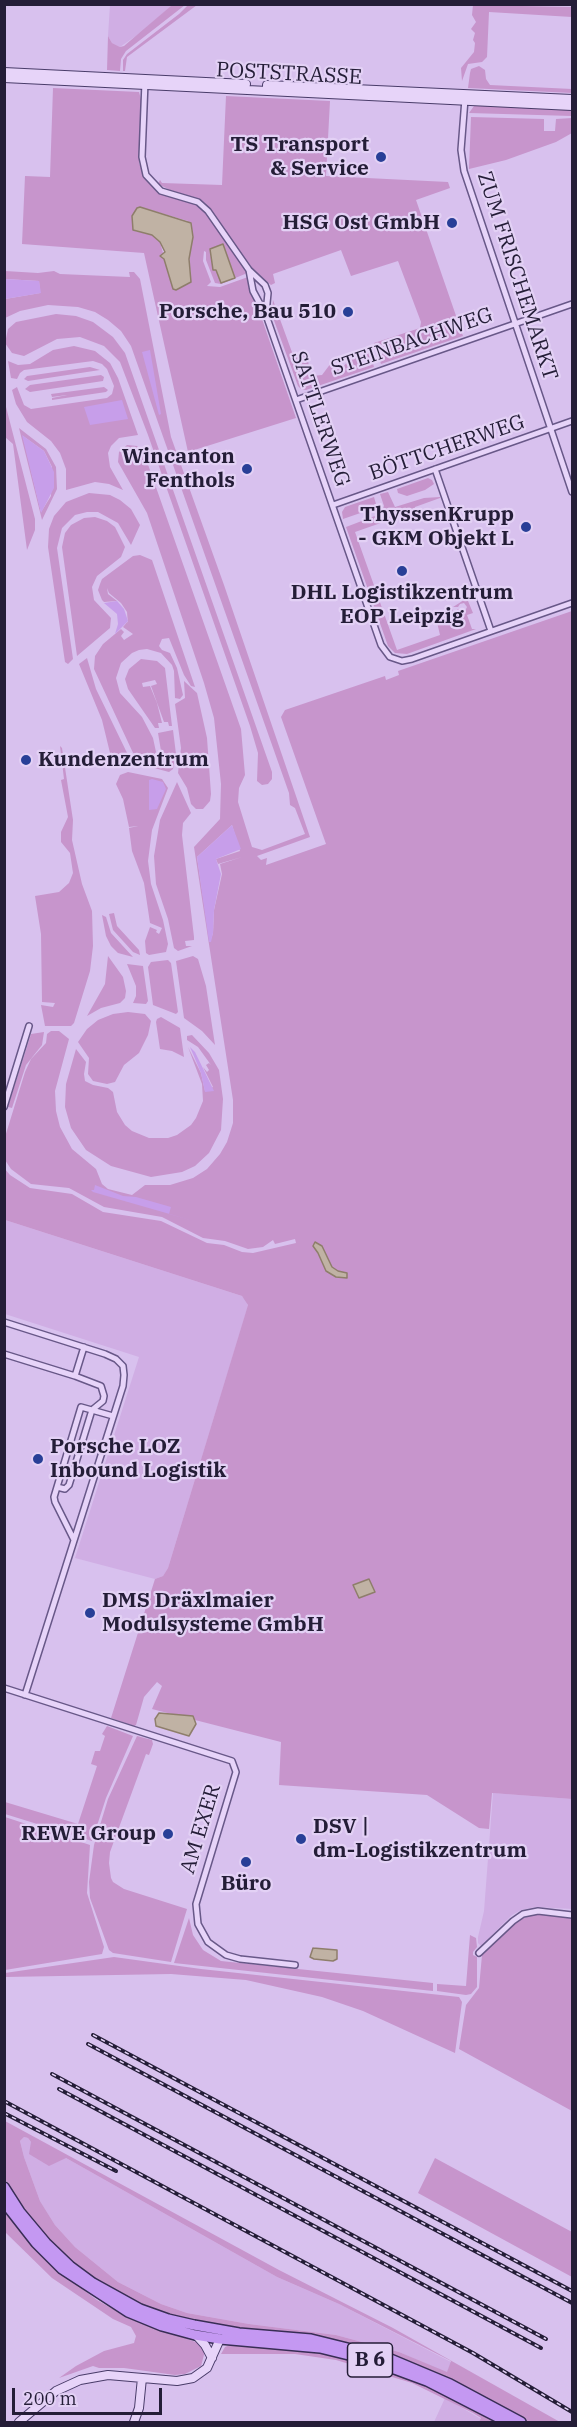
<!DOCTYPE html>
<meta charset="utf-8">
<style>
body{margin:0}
#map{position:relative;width:577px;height:2427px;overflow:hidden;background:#d8c1ee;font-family:"IBM Plex Serif",serif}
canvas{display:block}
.frame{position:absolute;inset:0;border:6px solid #241d37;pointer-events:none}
.scale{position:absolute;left:12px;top:2388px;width:150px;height:27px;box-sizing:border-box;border:3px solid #241d37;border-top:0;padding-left:8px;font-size:18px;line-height:21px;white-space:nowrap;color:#241d37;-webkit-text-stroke:4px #e3d1f5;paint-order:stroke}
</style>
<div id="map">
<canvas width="577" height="2427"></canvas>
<div class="frame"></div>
<div class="scale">200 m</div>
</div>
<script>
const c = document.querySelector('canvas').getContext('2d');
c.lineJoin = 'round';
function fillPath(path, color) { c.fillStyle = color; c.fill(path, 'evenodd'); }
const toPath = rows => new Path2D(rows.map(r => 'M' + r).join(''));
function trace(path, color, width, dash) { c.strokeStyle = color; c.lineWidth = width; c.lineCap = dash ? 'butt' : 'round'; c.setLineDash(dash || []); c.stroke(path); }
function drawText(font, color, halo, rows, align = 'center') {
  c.font = font + ' "IBM Plex Serif",serif'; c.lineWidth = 4.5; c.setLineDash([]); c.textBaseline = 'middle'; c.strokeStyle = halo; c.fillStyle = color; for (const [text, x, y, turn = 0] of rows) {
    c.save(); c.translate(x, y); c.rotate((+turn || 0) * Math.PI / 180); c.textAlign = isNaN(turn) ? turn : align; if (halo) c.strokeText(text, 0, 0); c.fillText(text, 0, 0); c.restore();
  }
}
fillPath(toPath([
 [110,5,172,5,143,31,120,47,112,43,108,36],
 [5,1220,242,1296,247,1301,248,1306,168,1568,163,1576,155,1579,75,1558,139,1357,5,1314],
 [493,1793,572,1799,572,1909,536,1907,521,1910,512,1915,481,1946,478,1943,478,1937,484,1911],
 [24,2137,28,2138,31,2142,66,2158,277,2277,339,2304,451,2362,447,2373,399,2352,336,2335,249,2324,187,2313,161,2304,118,2282,75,2247,55,2225,40,2201,24,2157,20,2141],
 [445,2398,481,2419,479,2422,434,2422]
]), '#d0aee4');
fillPath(toPath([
 [172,5,185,5,126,51,121,59,120,71,107,70,108,36,112,43,120,47,124,46],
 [188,5,197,5,127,57,125,71,123,71,123,60,127,54,179,14],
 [473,5,572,7,572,17,489,12,487,57,482,62,468,64,462,81,461,68,474,52,475,43,473,40,475,33,471,29,476,22,472,15],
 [479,66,485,70,486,79,490,85,572,89,572,93,468,88,470,73,471,69],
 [53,88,139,92,142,103,139,163,145,178,160,193,188,201,202,208,243,265,247,272,245,274,221,284,215,283,206,260,206,252,204,251,203,261,211,282,207,286,220,287,248,277,250,291,264,318,262,319,296,418,188,452,144,253,22,244,25,176,50,177],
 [140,207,188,221,193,237,189,258,191,279,173,289,160,242,152,235,135,231,137,208],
 [226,96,330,101,326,176,448,182,450,188,416,200,463,336,381,364,374,343,420,328,421,322,398,261,351,276,341,250,273,274,275,283,271,285,252,268,205,203,199,199,170,190,158,184,160,180,162,183,222,185],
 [477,105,572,109,572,116,469,113,474,106],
 [471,117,544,119,544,131,555,131,556,119,572,118,572,133,556,142,506,160,469,169],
 [5,271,38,273,54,271,60,274,130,277,129,272,134,272,140,279,171,437,224,585,310,837,257,856,261,860,267,858,266,865,326,844,281,717,285,710,385,676,386,680,399,675,398,671,572,611,572,1799,492,1793,489,1829,479,1828,427,1795,279,1785,281,1742,152,1709,162,1686,157,1682,144,1697,136,1725,134,1726,111,1718,155,1579,163,1576,168,1568,248,1305,242,1296,5,1220,4,1168,10,1175,30,1188,72,1194,103,1212,161,1221,207,1243,224,1245,242,1252,253,1253,296,1243,295,1239,275,1244,273,1240,263,1247,248,1249,225,1241,203,1238,162,1217,104,1207,69,1188,31,1184,11,1169,5,1160,5,1137,25,1072,31,1059,46,1043,47,1034,51,1031,59,1031,69,1039,55,1091,56,1111,60,1127,72,1149,96,1169,102,1184,108,1189,132,1195,145,1185,170,1185,193,1178,207,1169,220,1154,227,1142,233,1123,233,1100,194,847,220,819,221,784,214,718,204,683,147,513,118,462,119,452,127,445,137,446,145,456,241,729,245,775,239,788,238,802,252,847,262,850,305,834,295,808,290,805,289,793,131,346,121,331,108,320,95,312,78,307,48,305,20,311,5,318,5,299,40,293,39,281,5,279],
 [232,825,240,851,216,859,218,864,242,857,220,864,222,874,214,910,213,933,210,942,197,857],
 [273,300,293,355,306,351,311,376,322,375,331,363,335,368,343,367,348,361,346,358,369,350,374,367,306,390,301,389,298,386,272,315],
 [56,314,76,316,93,322,113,337,125,353,272,772,272,779,268,784,262,785,257,781,258,753,250,726,148,435,120,362,104,346,80,337,57,339,24,356,12,353,5,343,8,329,16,322],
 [74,346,95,351,110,363,118,378,138,435,119,438,111,446,108,453,110,467,123,490,109,484,95,482,66,490,66,469,60,453,51,441,27,422,16,404,12,390,17,387,24,405,31,409,107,398,112,394,114,386,107,369,102,364,93,361,24,370,20,373,17,379,11,378,8,361,18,365,30,364,53,350],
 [90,367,100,370,28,381,24,379,27,376],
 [101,375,104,377,103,381,30,392,25,389,30,385],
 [104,387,108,390,106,392,52,400,52,398,67,395,52,397,51,394],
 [5,403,35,519,35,530,27,550,13,444,5,437],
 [19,428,46,449,56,467,57,489,42,520],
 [23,436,44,451,52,467,51,496,41,512],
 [428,478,432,480,434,484,425,490,407,496,398,493,397,489],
 [388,492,395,507,424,498,440,497,440,498,415,507,415,511,355,532,397,650,440,635,436,618,451,612,452,608,453,613,458,609,461,612,465,611,467,607,464,603,460,604,458,607,453,607,464,600,468,601,473,613,467,615,472,629,476,629,407,654,395,653,388,646,346,527,380,514,384,506,380,494],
 [89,493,110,495,120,500,131,509,140,525,131,545,118,523,98,512,87,512,75,515,62,528,57,548,73,659,68,664,65,662,48,547,49,529,54,516,66,502],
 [374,497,376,504,372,509,343,519,342,512,345,507],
 [95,517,107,521,115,527,125,547,121,557,97,576,92,587,94,600,111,618,110,628,77,656,62,547,65,533,71,525,84,518],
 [140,555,152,560,195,687,191,686,184,675,169,638,162,639,159,646,162,650,170,653,177,668,183,695,180,699,175,698,174,671,172,665,161,653,147,649,139,650,132,653,121,663,116,678,120,693,142,717,153,738,156,752,152,758,145,761,139,759,134,755,94,669,95,656,103,644,121,629,124,632,121,636,124,640,133,634,123,627,128,621,128,624,127,612,121,603,109,593,107,588,108,594,117,601,104,602,102,600,98,590,100,584,102,579,133,556],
 [87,658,96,689,129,757,128,763,119,763,111,757,102,720,79,664],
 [141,659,157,661,165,668,172,726,169,726,168,722,164,722,151,686,157,684,155,680,142,683,143,687,150,686,157,703,162,723,158,723,159,728,155,728,128,689,125,679,129,669],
 [184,681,197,693,207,738,211,794,210,801,203,809,196,809,191,804,187,788,178,773,181,748,175,704,185,698],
 [173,730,176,754,173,769,169,772,154,768,153,764,161,751,158,733],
 [60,746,62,748,73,820,72,840,82,884,92,911,93,946,90,971,74,1023,71,1026,45,1026,41,1005,53,1007,55,1003,42,1002,41,934,35,896,59,892,69,883,73,873,70,853,61,842,61,832,68,817,61,780,64,779],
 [128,772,162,779,168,788,152,830,148,861,151,884,163,920,168,944,166,952,149,955,146,953,145,941,150,927,157,930,156,932,159,934,162,928,150,923,144,883,132,851,129,828,138,826,129,827,123,799,116,784,120,775],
 [177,782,191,813,183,823,182,835,194,937,194,940,185,941,186,946,192,946,178,951,174,948,168,919,156,884,154,856,160,820],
 [114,913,117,926,139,950,140,955,133,952,113,930,109,914],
 [102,915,106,917,111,933,133,957,118,953,111,946,106,936],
 [108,956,123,977,126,991,125,998,120,1003,101,1008,87,1016,105,984],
 [193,956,198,959,206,986,215,1045,202,1031,184,1018,176,961],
 [168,960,171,963,178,1012,176,1014,153,1005,148,967,151,962],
 [127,964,143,966,148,1001,146,1004,133,1003,136,996,136,986],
 [128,1012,145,1014,151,1021,148,1035,139,1053,124,1065,115,1082,107,1084,93,1081,88,1074,89,1058,78,1042,87,1029,98,1020,113,1014],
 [161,1017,180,1028,184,1057,172,1051,160,1049,156,1022,157,1019],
 [44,1032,42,1045,26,1065,12,1108,8,1107,31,1034],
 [192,1035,209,1053,219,1070,223,1099,221,1130,209,1153,195,1166,182,1172,151,1177,111,1166,86,1150,71,1128,65,1107,66,1084,76,1049,86,1062,84,1074,85,1081,93,1085,108,1088,113,1092,117,1112,125,1125,132,1131,149,1138,168,1138,177,1135,191,1125,196,1118,203,1101,202,1084,188,1047,201,1073,205,1091,213,1087,203,1067,207,1072,209,1070,206,1065,209,1063,211,1065,198,1047,187,1040,187,1036],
 [107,1726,133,1736,106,1798,92,1841,5,1814,5,1802,78,1824,97,1766,91,1764,95,1751,100,1751,105,1736,102,1734],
 [137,1736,152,1740,153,1744,149,1755,146,1754,110,1852,109,1863,111,1878,113,1882,124,1889,187,1909,171,1962,113,1953,109,1950,90,1898,89,1882,94,1845,108,1799],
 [5,1817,90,1845,87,1893,104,1947,102,1954,5,1970],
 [535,1914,572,1918,572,2111,459,2049,466,2005,479,1988,482,1955,519,1920],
 [189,1918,193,1935,203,1950,221,1961,433,1983,433,1991,174,1963],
 [470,1935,476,1938,477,1947,473,1952,473,1955,477,1957,477,1987,471,1994,466,1995,437,1991,437,1984,466,1986],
 [114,1957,201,1969,459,1997,462,2002,455,2053,363,2011,322,1997,246,1980,171,1974,5,1977,5,1973],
 [5,2121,279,2270,393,2328,560,2422,527,2422,446,2379,247,2330,208,2325,167,2315,134,2302,107,2288,71,2261,42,2232,19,2203,5,2179],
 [24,2137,28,2138,31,2142,29,2154,49,2166,66,2158,277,2277,339,2304,451,2361,447,2372,399,2352,336,2335,249,2324,187,2313,161,2304,118,2282,75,2247,55,2225,40,2201,24,2157,20,2141],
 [435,2158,572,2232,572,2277,418,2193],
 [4,2209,18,2229,52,2266,97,2300,125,2316,201,2344,205,2351,201,2366,185,2374,175,2375,124,2368,99,2368,93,2366,59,2378,76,2366,104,2351,134,2343,136,2336,131,2327,113,2319,52,2278,5,2232],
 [234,2343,301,2349,347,2357,410,2377,501,2422,479,2422,481,2418,473,2413,412,2383,336,2360,295,2354,221,2354,225,2347]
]), '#c795cc');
fillPath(toPath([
 [5,279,39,281,41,293,5,299],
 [150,350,161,414,159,415,142,352],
 [122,400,128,419,90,425,84,407],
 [22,435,44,451,54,472,54,488,41,513],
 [117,601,124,609,128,621,115,634,118,624,117,614,104,603],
 [152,779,163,782,166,789,157,809,149,810,149,780],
 [232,825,241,849,216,859,221,874,214,910,213,933,211,942,209,942,197,857],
 [190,1047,195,1052,214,1091,205,1092,201,1073],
 [95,1185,123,1196,136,1197,171,1207,169,1214,194,1221,93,1192,91,1190,94,1190]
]), '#c79eea');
const water = toPath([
 [140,207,191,223,193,237,189,259,191,282,176,290,173,289,164,259,160,256,165,252,160,242,152,235,133,230,132,216,137,208,140,207],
 [223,244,235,278,221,283,216,270,213,270,210,249,223,244],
 [315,1242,322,1246,332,1267,338,1271,347,1273,347,1278,336,1277,326,1271,318,1253,313,1246,315,1242],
 [369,1579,375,1592,359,1598,353,1585,369,1579],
 [159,1713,193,1716,196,1724,189,1736,156,1726,155,1719,159,1713],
 [313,1948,337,1950,337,1959,333,1961,314,1959,310,1957,313,1948]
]);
fillPath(water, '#c0b2a4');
trace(water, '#8e7e6b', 1.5);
const street = toPath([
 [145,82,142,157,146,175,161,191,198,202,208,211,249,270,265,285,268,293,266,313],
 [465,99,461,150,464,171,572,492],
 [249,270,253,291,266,315,381,645,390,657,402,661,412,659,572,603],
 [296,400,572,304],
 [435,469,491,631],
 [333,505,572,421],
 [4,1107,29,1026],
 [4,1322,105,1354,116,1359,123,1366,124,1375,123,1386,25,1695],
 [4,1354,75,1376,84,1347],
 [57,1487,65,1489,69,1485,92,1410,103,1401,104,1396,101,1386,75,1376],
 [74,1540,55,1502,54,1497,81,1407,113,1416],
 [4,1688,232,1761,236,1772,196,1904,198,1924,208,1942,226,1955,240,1959,295,1965],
 [479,1953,513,1921,523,1914,538,1911,572,1915]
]);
const secondary = toPath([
 [4,72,246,84],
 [4,78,572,106],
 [267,85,572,99],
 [196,2335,205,2345,212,2358],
 [19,2422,56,2391,80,2380,108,2375,177,2381,193,2378,207,2368,220,2339],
 [134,2422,139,2408,142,2378]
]);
const primary = toPath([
 [4,2187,20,2212,46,2243,70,2266,93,2283,140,2309,168,2319,194,2325,239,2333,311,2339,388,2358,450,2384,521,2422],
 [4,2202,36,2243,62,2269,128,2312,162,2326,195,2335,220,2339,320,2348,373,2361,427,2381,507,2422]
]);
trace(street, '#685888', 8);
trace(secondary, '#493c69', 10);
trace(primary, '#382d55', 12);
trace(street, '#e7d4f9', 5);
trace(secondary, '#e7d4f9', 8);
trace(primary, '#c498f2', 9);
const rail = toPath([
 [93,2035,572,2291],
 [88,2044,572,2303],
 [52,2074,546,2339],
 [59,2089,541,2348],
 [4,2101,473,2353,572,2412],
 [4,2113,116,2171]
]);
trace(rail, '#241d37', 4);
trace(rail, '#e3d1f5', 1.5, [4.5]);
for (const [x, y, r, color] of [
 [381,157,6,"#283f97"],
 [452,223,6,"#283f97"],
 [348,312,6,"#283f97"],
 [247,469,6,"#283f97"],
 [526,527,6,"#283f97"],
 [402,571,6,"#283f97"],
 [26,760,6,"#283f97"],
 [38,1459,6,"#283f97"],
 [90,1613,6,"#283f97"],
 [168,1834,6,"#283f97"],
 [301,1839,6,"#283f97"],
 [246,1862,6,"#283f97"]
]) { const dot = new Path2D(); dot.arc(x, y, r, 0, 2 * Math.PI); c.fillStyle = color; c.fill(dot); trace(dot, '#e3d1f5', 2); }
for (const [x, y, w] of [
 [370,2360,45]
]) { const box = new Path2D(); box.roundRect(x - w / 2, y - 17, w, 34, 4.5); c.fillStyle = '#e3d1f5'; c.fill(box); trace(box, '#241d37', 1.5); }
drawText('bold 20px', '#241d37', null, [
 ["B 6",370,2360]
]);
drawText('21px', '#241d37', '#e3d1f5', [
 ["POSTSTRASSE",289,74,3],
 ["ZUM FRISCHEMARKT",517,276,72],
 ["STEINBACHWEG",412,342,-19],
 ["SATTLERWEG",320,419,71],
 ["BÖTTCHERWEG",447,448,-19],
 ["AM EXER",201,1829,-73]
]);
drawText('bold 21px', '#241d37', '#e3d1f5', [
 ["TS Transport",369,145],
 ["& Service",369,169],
 ["HSG Ost GmbH",440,223],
 ["Porsche, Bau 510",336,312],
 ["Wincanton",235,457],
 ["Fenthols",235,481],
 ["ThyssenKrupp",514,515],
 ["- GKM Objekt L",514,539],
 ["DHL Logistikzentrum",402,593,"center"],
 ["EOP Leipzig",402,617,"center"],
 ["Kundenzentrum",38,760,"left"],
 ["Porsche LOZ",50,1447,"left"],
 ["Inbound Logistik",50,1471,"left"],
 ["DMS Dräxlmaier",102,1601,"left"],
 ["Modulsysteme GmbH",102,1625,"left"],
 ["DSV |",313,1827,"left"],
 ["dm-Logistikzentrum",313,1851,"left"],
 ["REWE Group",156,1834],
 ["Büro",246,1884,"center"]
], 'right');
</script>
